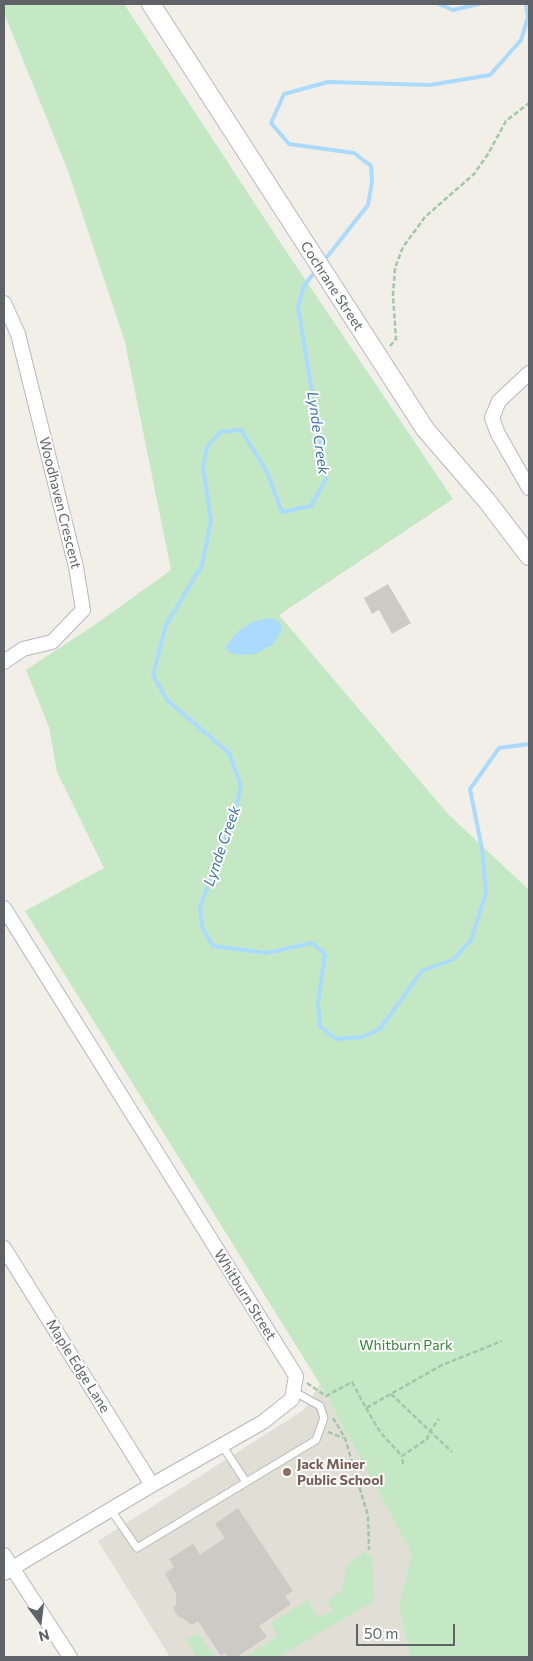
<!DOCTYPE html>
<style>
body{margin:0}
#map{position:relative;width:533px;height:1661px;overflow:hidden;background:#f1efe8;font-family:Commissioner,sans-serif}
canvas{display:block}
.frame{position:absolute;inset:0;border:5px solid #5f6368;pointer-events:none}
.north{position:absolute;left:15px;top:1596px;width:50px;height:50px;-webkit-text-stroke:4px #fff;paint-order:stroke;rotate:165deg;font-size:14px;font-weight:700;line-height:20px;text-align:center;color:#5f6368}
.north::after{content:'';display:block;margin:auto;width:18px;height:22px;background:#5f6368;clip-path:polygon(50% 0,100% 100%,50% 72%,0 100%)}
.scale{position:absolute;left:356px;top:1624px;width:99px;height:22px;box-sizing:border-box;border:2px solid #5f6368;border-top:0;padding-left:6px;font-size:15px;line-height:18px;white-space:nowrap;color:#5f6368;-webkit-text-stroke:4px #fff;paint-order:stroke}
</style>
<div id="map">
<canvas width="533" height="1661"></canvas>
<div class="frame"></div>
<div class="north">N</div>
<div class="scale">50 m</div>
</div>
<script>
const c = document.querySelector('canvas').getContext('2d');
c.lineJoin = 'round';
function fillPath(path, color) { c.fillStyle = color; c.fill(path, 'evenodd'); }
const toPath = rows => new Path2D(rows.map(r => 'M' + r).join(''));
function trace(path, color, width, dash) { c.strokeStyle = color; c.lineWidth = width; c.lineCap = dash ? 'butt' : 'round'; c.setLineDash(dash || []); c.stroke(path); }
function drawText(font, color, halo, rows, align = 'center') {
  c.font = font + ' Commissioner,sans-serif'; c.lineWidth = 4; c.setLineDash([]); c.textBaseline = 'middle'; c.strokeStyle = halo; c.fillStyle = color; for (const [text, x, y, turn = 0] of rows) {
    c.save(); c.translate(x, y); c.rotate((+turn || 0) * Math.PI / 180); c.textAlign = isNaN(turn) ? turn : align; if (halo) c.strokeText(text, 0, 0); c.fillText(text, 0, 0); c.restore();
  }
}
fillPath(toPath([
 [320,1384,413,1555,399,1607,410,1657,170,1657,98,1541,304,1410]
]), '#e1ded6');
fillPath(toPath([
 [4,4,124,4,282,245,453,499,279,615,448,814,529,890,529,1657,410,1657,399,1607,412,1554,320,1384,25,911,104,868,57,772,49,727,26,670,96,624,171,570,125,342,68,171,4,13],
 [364,1552,372,1556,374,1601,278,1657,245,1657,278,1636,271,1623,308,1600,318,1618,333,1611,327,1601,342,1591,346,1566],
 [198,1633,215,1657,196,1657,186,1640]
]), '#c5e8c4');
fillPath(toPath([
 [269,618,280,622,282,628,280,634,272,645,255,654,240,655,230,653,225,648,239,630,253,622]
]), '#aadbff');
trace(toPath([
 [439,4,453,10,479,4],
 [323,262,368,205,372,182,371,166,354,153,289,144,271,123,284,94,328,82,430,85,490,75,521,40,528,17,526,4],
 [317,269,304,286,298,306,326,479,311,506,282,512,267,472,241,430,220,432,207,447,203,467,211,520,202,565,166,625,153,675,167,700,229,753,241,786,233,819,200,907,202,927,213,946,267,953,312,943,325,954,318,1004,320,1026,336,1039,363,1037,380,1029,422,971,454,959,471,940,486,893,482,849,470,789,499,748,529,744]
]), '#aadbff', 4);
fillPath(toPath([
 [388,584,411,623,392,634,379,610,372,614,364,598],
 [238,1508,293,1591,285,1596,291,1604,259,1626,267,1637,237,1657,228,1657,225,1653,221,1656,198,1621,192,1625,181,1617,179,1618,173,1608,176,1605,176,1594,165,1574,174,1567,169,1559,193,1544,200,1555,225,1538,215,1524]
]), '#cccac5');
const service = toPath([
 [222,1445,246,1482],
 [111,1510,137,1548,316,1440,324,1418,320,1406,293,1391]
]);
const minor = toPath([
 [4,303,18,334,76,567,83,610,52,642,23,649,4,662],
 [529,373,499,401,492,418,498,434,529,488],
 [4,908,296,1376,292,1399,263,1422,152,1485,4,1573],
 [4,1248,152,1485],
 [4,1555,70,1657]
]);
const tertiary = toPath([
 [151,4,425,429,487,501,529,556]
]);
trace(service, '#b5b8bc', 9);
trace(minor, '#b5b8bc', 16);
trace(tertiary, '#b5b8bc', 20);
trace(toPath([
 [390,346,396,339,393,295,395,268,403,247,425,217,474,174,488,154,506,121,529,103],
 [307,1383,326,1396,352,1382,366,1408,442,1365,502,1341],
 [391,1394,452,1452],
 [366,1408,380,1432,402,1456],
 [333,1418,345,1438,368,1516,369,1550],
 [328,1432,343,1438],
 [403,1464,402,1456,427,1439,430,1431,439,1419]
]), '#9dc9a9', 2.5, [5, 2.5]);
trace(service, '#fff', 7);
trace(minor, '#fff', 14);
trace(tertiary, '#fff', 18);
for (const [x, y, r, color] of [
 [287,1472,5,"#8d6e63"]
]) { const dot = new Path2D(); dot.arc(x, y, r, 0, 2 * Math.PI); c.fillStyle = color; c.fill(dot); trace(dot, '#fff', 2); }
drawText('14px', '#5f6368', '#fff', [
 ["Cochrane Street",332,286,57],
 ["Woodhaven Crescent",60,503,76],
 ["Whitburn Street",245,1295,58],
 ["Maple Edge Lane",78,1366,58]
]);
drawText('14px', '#338236', '#fff', [
 ["Whitburn Park",406,1345]
]);
drawText('bold 14px', '#785e54', '#fff', [
 ["Jack Miner",297,1464],
 ["Public School",297,1480]
], 'left');
drawText('italic 15px', '#4075ab', '#fff', [
 ["Lynde Creek",318,433,82],
 ["Lynde Creek",222,846,-71]
]);
</script>
